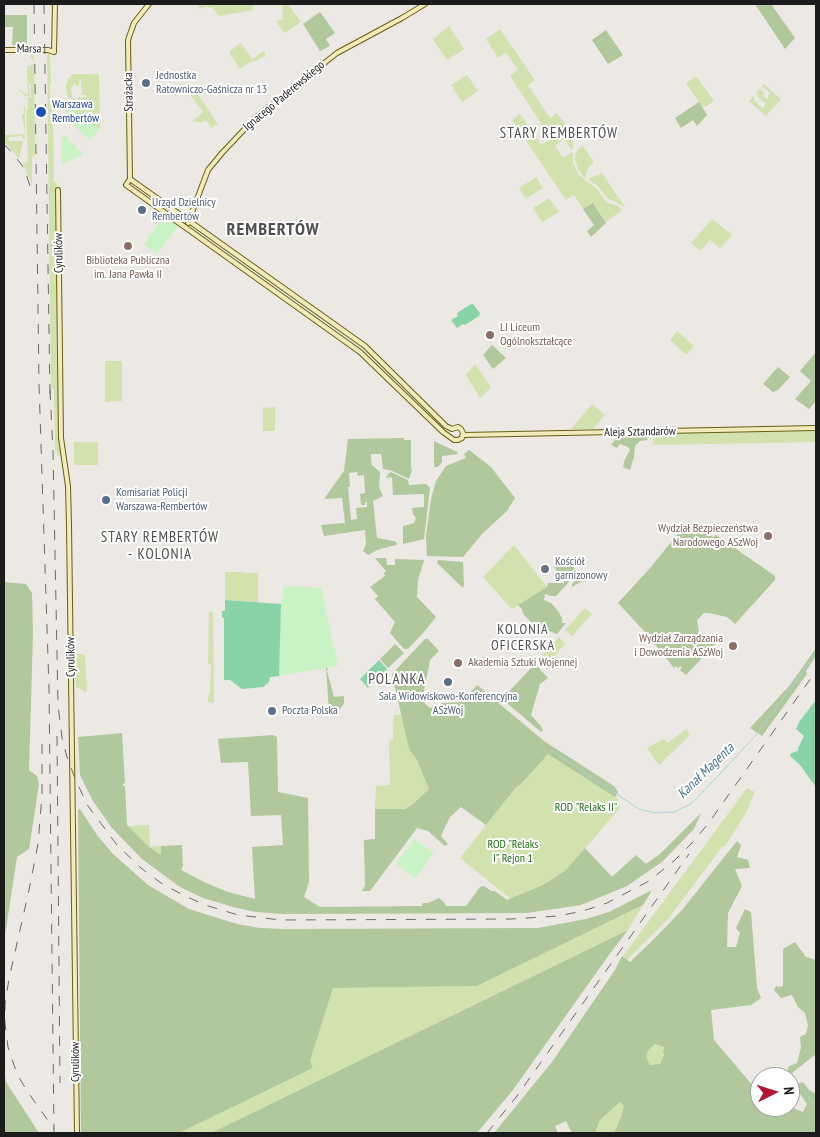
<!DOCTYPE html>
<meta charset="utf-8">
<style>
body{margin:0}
#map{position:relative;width:820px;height:1137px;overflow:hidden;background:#ece8e3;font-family:"PT Sans Narrow",sans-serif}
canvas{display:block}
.frame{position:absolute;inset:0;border:5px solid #1c1c1c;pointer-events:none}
.north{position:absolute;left:750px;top:1067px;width:50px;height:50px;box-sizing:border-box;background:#fff;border:1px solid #a4a4a4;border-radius:50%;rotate:85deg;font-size:14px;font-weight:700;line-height:20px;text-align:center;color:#1c1c1c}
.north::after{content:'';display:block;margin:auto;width:18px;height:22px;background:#b31634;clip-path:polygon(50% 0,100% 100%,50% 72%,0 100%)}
</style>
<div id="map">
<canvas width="820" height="1137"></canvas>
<div class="frame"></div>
<div class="north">N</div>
</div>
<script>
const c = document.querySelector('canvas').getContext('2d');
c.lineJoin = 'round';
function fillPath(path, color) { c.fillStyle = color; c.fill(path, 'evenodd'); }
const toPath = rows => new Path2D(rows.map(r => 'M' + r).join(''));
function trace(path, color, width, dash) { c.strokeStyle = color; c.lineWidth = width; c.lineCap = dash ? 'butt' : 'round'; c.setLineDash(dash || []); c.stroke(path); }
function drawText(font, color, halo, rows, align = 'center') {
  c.font = font + ' "PT Sans Narrow",sans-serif'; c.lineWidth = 4; c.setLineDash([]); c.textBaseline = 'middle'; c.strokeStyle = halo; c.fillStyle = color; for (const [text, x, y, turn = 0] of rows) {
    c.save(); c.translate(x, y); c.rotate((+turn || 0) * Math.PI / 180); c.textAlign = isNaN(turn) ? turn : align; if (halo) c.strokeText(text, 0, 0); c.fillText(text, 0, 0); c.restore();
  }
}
fillPath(toPath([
 [197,4,259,4,252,7,253,10,219,16,213,8,205,7,200,9],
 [282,4,288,4,301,22,284,33,276,21,283,20],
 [449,26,464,49,447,60,433,39],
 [500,29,535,80,528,85,550,118,557,113,572,134,573,149,571,149,564,139,555,146,563,158,573,152,573,163,579,175,597,189,606,202,618,206,622,210,606,222,593,203,583,209,574,195,566,200,512,120,520,114,541,145,550,140,540,124,541,123,510,76,518,70,506,52,498,58,486,39],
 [241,43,252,59,264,51,266,55,254,62,253,60,240,69,229,52],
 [47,52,50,54,51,84,50,84,50,104,52,105,52,107,50,107,52,109,52,112,50,113,50,118,53,118,54,182,57,183,58,306,56,306,58,308,57,325,58,326,59,436,61,455,57,456,57,451,56,450,55,457,54,389,51,389],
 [31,53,34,53,35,156,32,157,32,185,23,164,28,162,26,109,28,109,28,97,31,97,31,84,29,84,30,96,25,96,18,88,28,95,27,66,33,65,33,60,30,58],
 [73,74,99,74,100,128,90,140,67,113,66,98,69,101,67,102,67,109,72,110,72,102,78,102,82,99,82,97,86,97,86,95,82,95,81,79,79,79,79,86,76,86,76,84,74,84,71,89,72,97,75,100,80,96,81,99,74,101,67,96,66,86,68,79],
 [467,75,478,91,462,102,451,85],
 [696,76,714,101,703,108,686,83],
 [191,84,218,124,211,128,206,120,201,123,193,121,203,112,188,92,185,90,174,96,165,85],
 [764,84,781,99,766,116,749,101,753,97,755,98,754,101,757,102,757,104,762,107,761,109,764,107,766,103,765,103,757,96,759,95,756,93,760,89,764,93,763,96,767,99,770,93,762,86],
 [22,106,25,106,25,139,23,139,23,136,9,137,9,141,23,141,19,159,4,141,4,135,25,134,22,114,24,114,24,107],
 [582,145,594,162,589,167,585,178,579,171,575,159,575,154],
 [602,173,625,207,607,198,598,186,588,179],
 [536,177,543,188,526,199,519,188],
 [549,198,559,212,542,222,533,208],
 [712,219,732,235,720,248,710,240,700,251,691,243],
 [677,331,694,346,686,355,670,340],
 [122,361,122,401,105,402,105,361],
 [475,364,491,387,480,398,466,375],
 [592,404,605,415,593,429,571,429],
 [275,407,275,431,263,431,263,408],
 [816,431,816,442,653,445,653,434],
 [74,442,98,442,98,465,74,465],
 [514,545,547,587,512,609,483,577],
 [225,572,245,572,246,580,246,573,258,573,258,602,225,600],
 [585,608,592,614,572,636,565,630],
 [209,612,213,612,214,703,208,702,208,695,210,695,211,664,208,664],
 [559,637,565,644,544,668,538,661],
 [74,654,84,654,85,656,87,691,86,692,76,687,73,660],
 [394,715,402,715,409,749,417,760,429,789,414,803,404,809,375,809,376,786,390,785,389,743,390,740,393,740],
 [686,729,690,735,659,765,647,748,664,739,668,743],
 [548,753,618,799,620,808,566,870,543,885,511,899,460,858,517,786,520,785],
 [747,788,755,792,746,813,725,846,722,847,669,918,627,960,623,956],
 [149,825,150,846,161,846,161,856,149,847,128,826],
 [643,905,628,930,211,1133,179,1133,313,1068,310,1061,333,988,477,986],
 [655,1044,664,1047,663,1059,660,1064,650,1065,645,1057,647,1052],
 [620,1102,624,1106,622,1115,614,1133,595,1133,600,1120]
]), '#d1e2ae');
fillPath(toPath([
 [755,4,771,4,795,38,785,49],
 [320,12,335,33,326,39,330,46,320,51,303,24],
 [4,15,27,15,27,46,12,45,13,27,4,27],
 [606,30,623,55,608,64,592,40],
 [699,102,707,115,697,126,693,120,681,128,675,118],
 [593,203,606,223,591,237,587,231,594,225,583,209],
 [492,345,506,358,493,369,483,355],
 [816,352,816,401,809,409,795,399,811,381,800,371],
 [778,367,790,377,778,390,773,392,763,384],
 [648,434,647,440,640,441,635,446,634,457,630,470,623,467,625,459,630,450,628,447,620,444,617,448,611,445,616,439,616,437,610,437,610,435],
 [404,438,404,440,411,440,411,468,412,470,409,479,390,470,383,469,381,454,371,454,371,460,372,465,380,472,379,487,383,496,373,501,377,538,394,541,397,543,396,545,377,550,368,555,363,551,366,544,365,530,324,536,321,525,345,523,342,498,324,499,344,471,348,439],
 [357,472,358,476,364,475,365,493,360,494,361,505,365,505,365,503,367,502,367,507,356,508,357,519,351,520,348,487,350,487,349,473],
 [434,441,457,452,458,454,442,456,442,462,438,467,434,467,434,459,436,458,434,458],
 [469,450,491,467,515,498,507,511,483,533,463,557,427,556,426,536,431,499,436,481,446,466,466,458,464,454],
 [391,472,408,480,409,485,426,484,430,488,424,539,403,544,403,526,414,523,416,518,413,514,412,508,424,507,424,494,393,495,392,477,386,478,388,474],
 [688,521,713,537,716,535,775,576,775,580,735,624,727,617,709,613,704,613,697,620,700,639,706,645,717,634,721,638,686,675,680,670,682,667,681,666,678,668,676,666,674,668,644,631,618,603,651,567],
 [375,558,386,558,387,565,395,565,395,559,424,560,418,580,417,597,436,617,424,632,408,649,404,649,390,633,395,622,375,599,378,596,370,587,385,576,384,573,386,571],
 [560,558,566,559,587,582,582,581,572,587,572,584,577,579,578,576,576,574,572,574,568,583,556,596,551,596,545,594,544,600,551,603,558,611,562,618,562,623,566,623,557,634,542,628,536,627,523,614,522,609,518,605,547,587,548,583,564,583,564,580,556,570,554,566],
 [438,560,463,562,464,585,463,588,438,564,437,563],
 [4,582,26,584,32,593,33,634,29,770,37,776,39,784,29,849,17,857,4,942],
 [425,639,428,639,439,651,430,660,424,691,420,695,422,701,430,708,437,707,442,703,462,702,477,685,544,741,614,786,618,792,615,797,548,754,520,785,517,786,486,825,461,807,450,817,445,827,441,836,448,844,445,846,428,831,417,828,370,891,362,891,365,886,364,840,375,839,375,809,405,809,414,803,429,789,417,760,409,749,392,674],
 [395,644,404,653,388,668,380,659],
 [816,648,816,656,806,671,807,674,762,736,750,728,790,685],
 [535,664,548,678,540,684,531,715,540,725,543,730,541,732,508,704,501,700],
 [326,668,328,668,327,671,334,697,344,696,344,704,338,711,329,711],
 [122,733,125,783,123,784,123,786,125,786,127,825,149,847,161,855,161,846,182,845,183,866,181,870,206,883,228,892,255,899,252,847,283,845,281,815,251,816,248,762,221,763,218,739,273,735,277,737,278,792,308,798,309,882,304,897,320,907,422,906,423,903,428,903,439,898,444,902,446,906,466,906,480,887,484,886,491,891,495,891,507,900,543,885,557,876,566,870,585,848,612,877,636,855,646,864,660,854,701,813,694,829,662,862,627,886,581,905,527,913,283,914,256,912,233,907,203,898,180,887,142,859,112,828,93,801,80,775,78,737],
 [80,809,97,835,113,854,148,885,189,909,237,924,260,928,284,929,538,928,586,919,609,912,650,891,651,892,643,905,477,986,333,988,310,1061,313,1068,179,1133,81,1133,78,810],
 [737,841,741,845,737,857,748,860,750,868,735,869,742,886,728,913,727,947,736,947,740,933,736,928,745,909,751,912,757,988,761,998,751,1005,711,1010,714,1040,760,1094,760,1107,790,1107,803,1112,807,1104,794,1085,803,1082,809,1090,816,1094,816,1133,614,1133,622,1115,624,1106,620,1102,600,1120,595,1133,572,1133,566,1121,555,1126,558,1133,494,1133,552,1062,615,970,622,956,630,962,652,941,682,910],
 [655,1044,664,1047,663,1052,664,1055,660,1064,650,1065,646,1057,647,1052],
 [628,930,611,952,513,1090,477,1133,211,1133],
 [795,942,806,957,816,960,816,1054,792,1073,787,1071,789,1066,797,1063,801,1048,800,1037,806,1034,808,1025,805,1013,798,1007,792,995,781,998,774,990,776,986,779,987,783,986,783,949],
 [4,1070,6,1082,39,1133,4,1133]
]), '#b1c79c');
fillPath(toPath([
 [67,110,72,110,89,123,100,128,90,140,66,118,68,116],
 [65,136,83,154,62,165,62,137],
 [164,216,178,226,157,254,144,244],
 [299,586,321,588,338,666,279,676,279,626,283,587],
 [414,839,434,853,415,878,396,864]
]), '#c9f3c4');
fillPath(toPath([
 [471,304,473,304,480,313,479,316,465,325,463,324,457,328,451,320,458,316,457,313],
 [225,600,281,604,279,676,270,677,269,682,263,687,242,689,230,680,224,680,224,618,222,617,222,611,225,611],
 [379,660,387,669,368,688,360,679],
 [816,700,816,787,800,765,790,756,791,753,798,751,798,748,804,736,796,729,799,722]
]), '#89d3a9');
trace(toPath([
 [552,751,639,809,655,813,674,812,691,804,718,776,755,736,816,654],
 [803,1089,816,1107]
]), '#a8d4d6', 1);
const secondary = toPath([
 [4,50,48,50,54,52,55,4],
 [130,179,365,346,446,426,452,429,458,427,461,429,463,433,462,438,458,440,454,440,443,432,360,352,126,185,130,179,128,40,134,23,149,4],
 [58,190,61,438,68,486,69,525,77,1133],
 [188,223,208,170,222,153,255,118,337,53,402,18,425,4],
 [463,435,816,428]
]);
trace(secondary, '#665f10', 6);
trace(secondary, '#f2eabc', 4);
trace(toPath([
 [34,4,39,384,49,688,54,1133],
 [44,4,50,396],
 [4,144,14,155,24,168,32,192],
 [50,390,53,452,58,705,62,738,67,757,76,781,88,806,117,845,141,868,161,883,183,895,205,905,238,915,281,920,512,919,558,916,583,911,607,903,649,881,675,860,690,845,708,824,816,671],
 [57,736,60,1083],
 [42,744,42,795,38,844,29,890,9,979,5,1004,5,1023,8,1047,17,1074,27,1091,54,1129],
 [487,1133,517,1096,689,854]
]), '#6a6a6a', 1, [10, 10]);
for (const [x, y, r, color] of [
 [146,83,5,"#5c6f8a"],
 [41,112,6,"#1a4fb4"],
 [142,210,5,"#5c6f8a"],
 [128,246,5,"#8d6e63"],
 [490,335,5,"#8d6e63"],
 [106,500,5,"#5c6f8a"],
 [768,536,5,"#8d6e63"],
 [545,569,5,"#6b7280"],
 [733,646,5,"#8d6e63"],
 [458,663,5,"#8d6e63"],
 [448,682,5,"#5c6f8a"],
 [272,711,5,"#5c6f8a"]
]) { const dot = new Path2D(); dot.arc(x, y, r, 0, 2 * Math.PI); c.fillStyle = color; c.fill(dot); trace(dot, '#fff', 2); }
drawText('12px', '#1c1c1c', '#fff', [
 ["Marsa",29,49,1],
 ["Strażacka",129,92,-91],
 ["Ignacego Paderewskiego",284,96,-40],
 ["Cyrulików",59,253,-91],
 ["Aleja Sztandarów",640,432,-1],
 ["Cyrulików",71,657,-91],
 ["Cyrulików",76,1062,-90]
]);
drawText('12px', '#4e5e75', '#fff', [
 ["Jednostka",156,76],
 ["Ratowniczo-Gaśnicza nr 13",156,90],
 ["Urząd Dzielnicy",152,203],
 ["Rembertów",152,217],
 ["Komisariat Policji",116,493],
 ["Warszawa-Rembertów",116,507],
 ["Sala Widowiskowo-Konferencyjna",448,697,"center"],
 ["ASzWoj",448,711,"center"],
 ["Poczta Polska",282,711]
], 'left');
drawText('12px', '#164399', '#fff', [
 ["Warszawa",52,105],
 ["Rembertów",52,119]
], 'left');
drawText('12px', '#785e54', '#fff', [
 ["Biblioteka Publiczna",128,261,"center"],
 ["im. Jana Pawła II",128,275,"center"],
 ["LI Liceum",500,328],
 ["Ogólnokształcące",500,342],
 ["Wydział Bezpieczeństwa",758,529,"right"],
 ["Narodowego ASzWoj",758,543,"right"],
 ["Wydział Zarządzania",723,639,"right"],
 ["i Dowodzenia ASzWoj",723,653,"right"],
 ["Akademia Sztuki Wojennej",468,663]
], 'left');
drawText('12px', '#5b616d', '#fff', [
 ["Kościół",555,562],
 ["garnizonowy",555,576]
], 'left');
drawText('12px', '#206e17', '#fff', [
 ["ROD \"Relaks II\"",586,808],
 ["ROD \"Relaks",513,845],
 ["I\" Rejon 1",513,859]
]);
c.letterSpacing = '1px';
drawText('14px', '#4f4f4f', '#fff', [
 ["KOLONIA",523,630],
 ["OFICERSKA",523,646]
]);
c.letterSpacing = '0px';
drawText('italic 14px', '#4a778b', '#fff', [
 ["Kanał Magenta",706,771,-44]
]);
c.letterSpacing = '1px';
drawText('15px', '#4f4f4f', '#fff', [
 ["STARY REMBERTÓW",559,134],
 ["STARY REMBERTÓW",160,538],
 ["- KOLONIA",160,555],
 ["POLANKA",397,680]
]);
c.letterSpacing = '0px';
c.letterSpacing = '1px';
drawText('bold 18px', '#4f4f4f', '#fff', [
 ["REMBERTÓW",273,230]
]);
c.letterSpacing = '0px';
</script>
